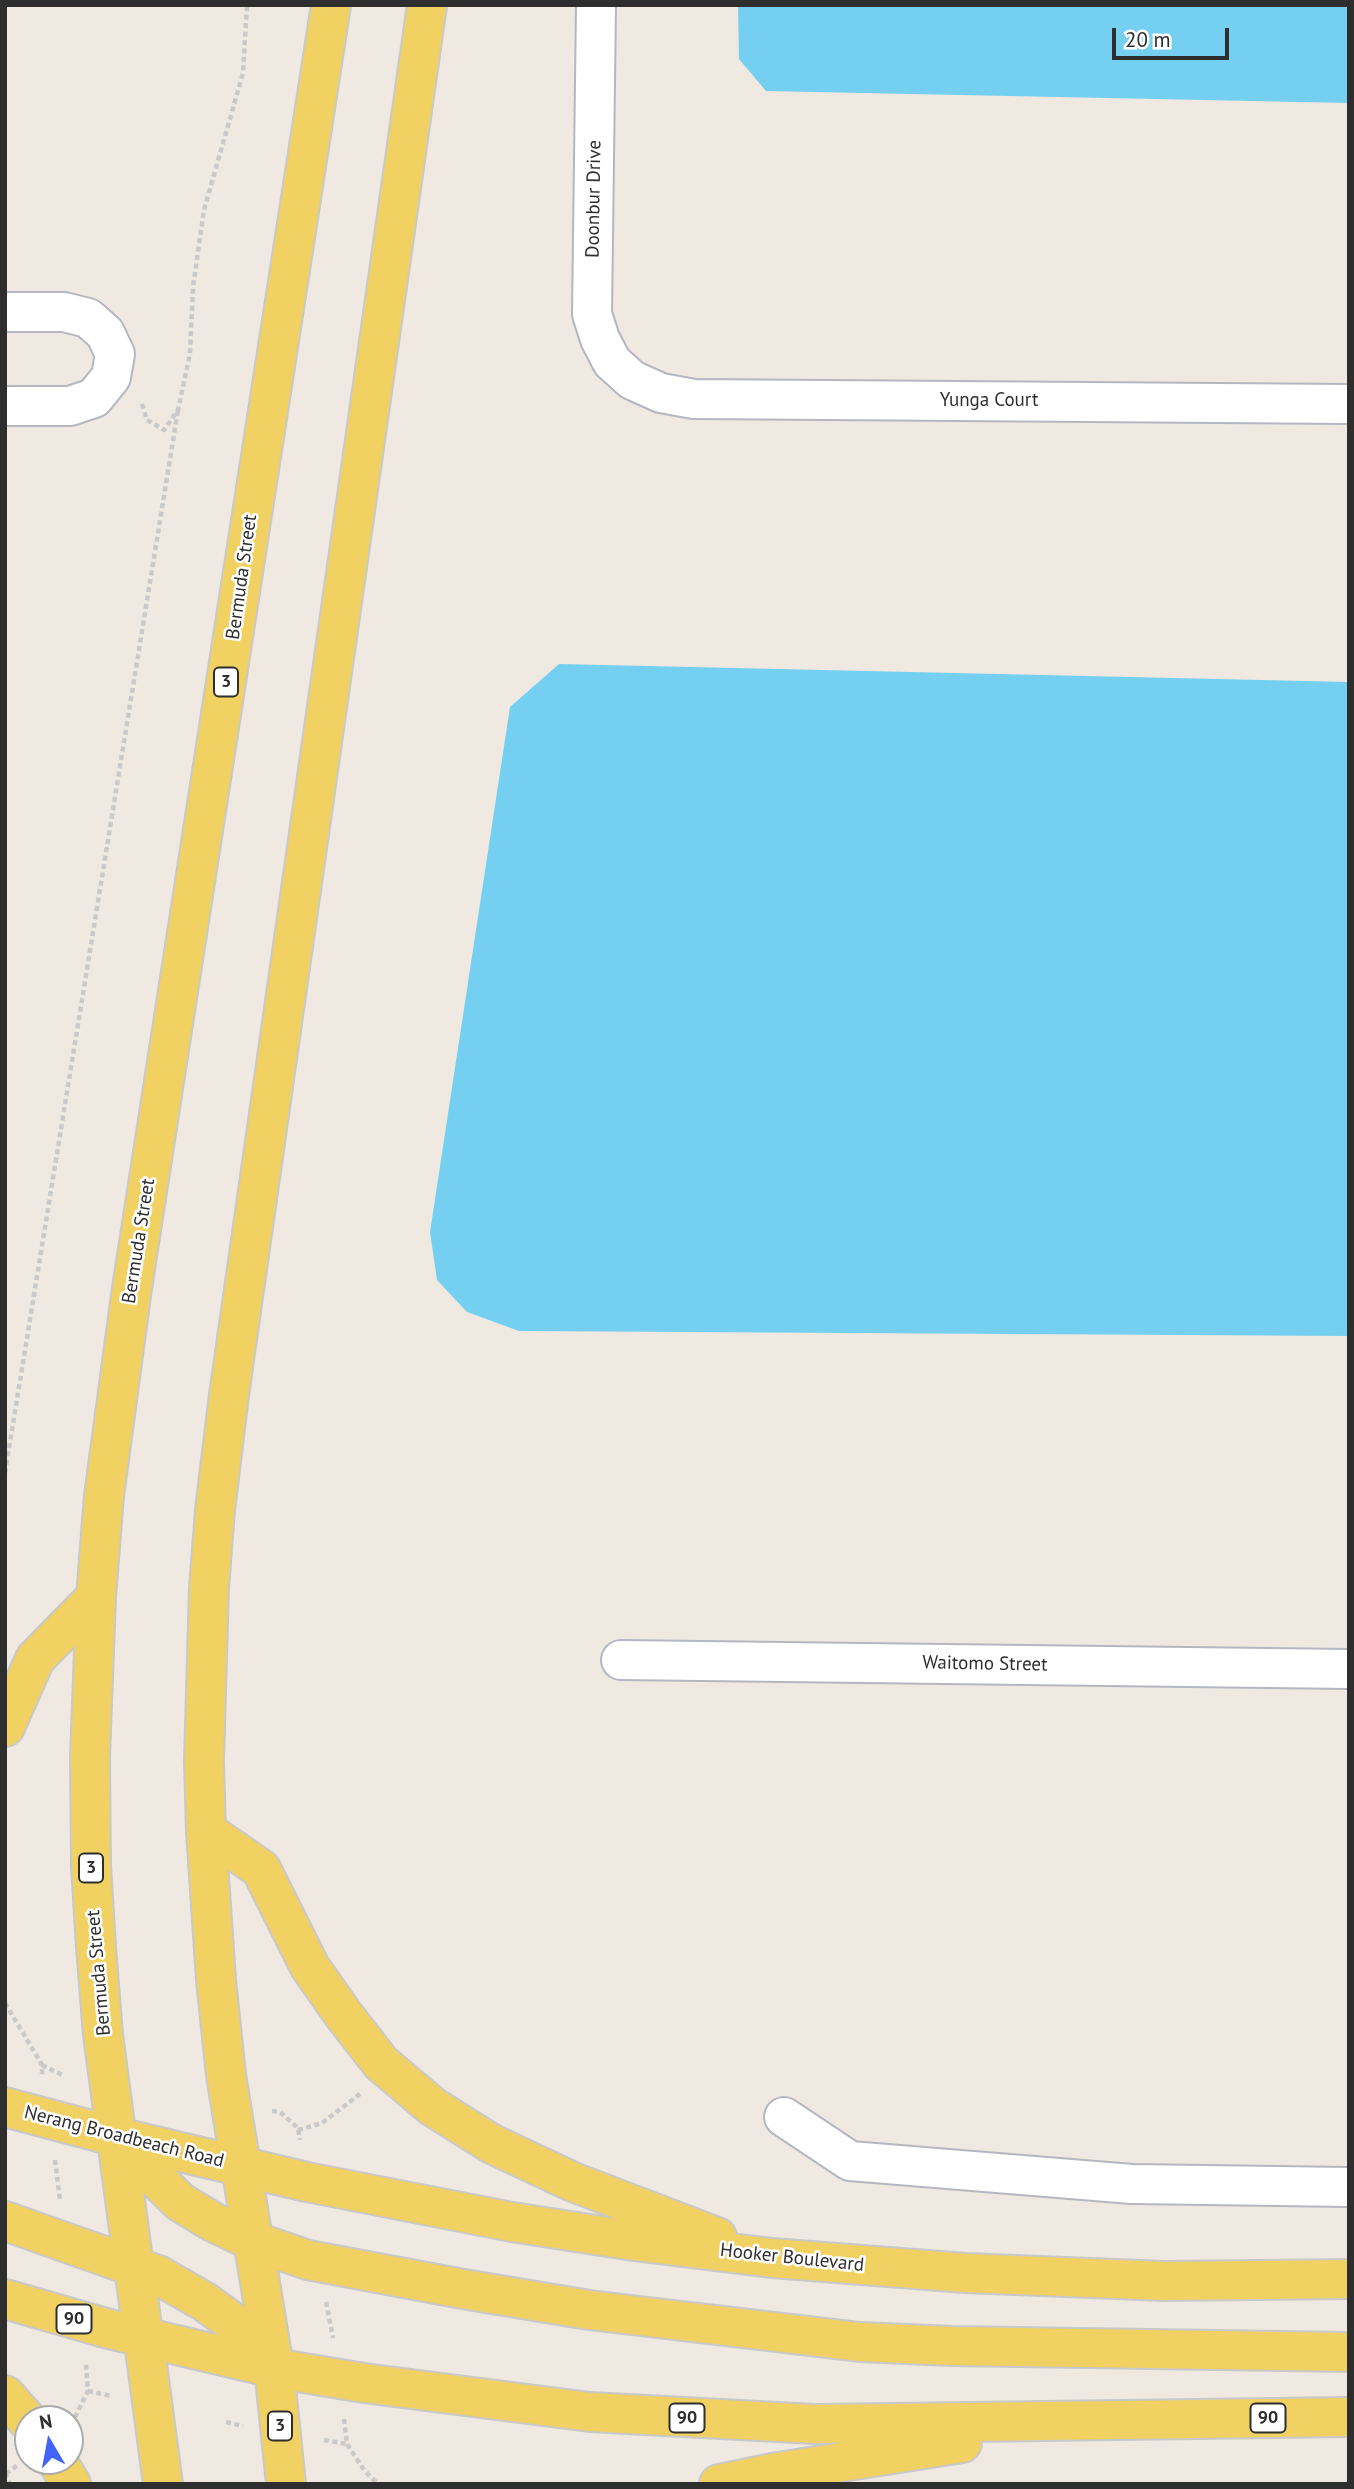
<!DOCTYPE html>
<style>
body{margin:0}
#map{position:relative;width:1354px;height:2489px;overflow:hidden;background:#efe9e1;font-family:"PT Sans",sans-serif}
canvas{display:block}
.frame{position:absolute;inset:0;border:7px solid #2e2e2e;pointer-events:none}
.north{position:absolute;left:14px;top:2405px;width:70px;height:70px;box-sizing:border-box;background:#fff;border:2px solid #ababab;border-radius:50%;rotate:350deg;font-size:19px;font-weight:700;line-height:28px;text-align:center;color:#2e2e2e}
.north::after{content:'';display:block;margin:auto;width:24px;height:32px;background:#4264fb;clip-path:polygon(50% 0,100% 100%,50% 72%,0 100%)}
.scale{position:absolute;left:1112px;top:28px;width:117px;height:32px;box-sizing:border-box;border:4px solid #2e2e2e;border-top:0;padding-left:9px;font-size:21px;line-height:24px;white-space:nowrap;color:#2e2e2e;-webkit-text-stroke:5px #fff;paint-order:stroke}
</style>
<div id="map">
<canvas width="1354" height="2489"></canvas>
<div class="frame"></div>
<div class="north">N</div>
<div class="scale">20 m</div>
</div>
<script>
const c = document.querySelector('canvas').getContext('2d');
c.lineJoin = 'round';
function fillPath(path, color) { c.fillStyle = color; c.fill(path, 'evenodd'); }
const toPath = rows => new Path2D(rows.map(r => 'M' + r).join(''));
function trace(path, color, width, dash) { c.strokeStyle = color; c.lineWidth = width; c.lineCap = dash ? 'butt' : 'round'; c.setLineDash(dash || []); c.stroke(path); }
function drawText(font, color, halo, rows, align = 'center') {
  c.font = font + ' "PT Sans",sans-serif'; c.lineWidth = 5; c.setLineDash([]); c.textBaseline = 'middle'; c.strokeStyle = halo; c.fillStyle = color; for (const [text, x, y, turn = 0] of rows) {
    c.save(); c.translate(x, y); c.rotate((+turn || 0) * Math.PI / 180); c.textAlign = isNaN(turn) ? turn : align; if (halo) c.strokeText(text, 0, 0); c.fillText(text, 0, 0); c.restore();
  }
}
fillPath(toPath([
 [738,5,1349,5,1349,103,766,91,739,59],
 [559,664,1349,682,1349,1336,519,1331,467,1312,437,1280,430,1232,510,707]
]), '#75cff0');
const street = toPath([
 [596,5,592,314,600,339,612,362,632,380,661,393,694,399,1349,404],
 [5,312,64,312,88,318,105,333,115,354,111,377,94,398,70,406,5,406],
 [621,1660,1349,1669],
 [784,2117,850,2161,1132,2184,1349,2187]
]);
const primary = toPath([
 [5,1727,35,1659,96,1597],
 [206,1831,261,1869,310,1967,343,2014,381,2063,433,2107,492,2144,573,2182,717,2237],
 [5,2107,117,2137,307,2182,512,2222,634,2241,772,2258,966,2273,1165,2281,1349,2279],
 [118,2141,180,2202,213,2222,253,2241,308,2260,463,2289,589,2310,860,2342,952,2346,1349,2352],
 [5,2221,158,2275,205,2302,271,2350],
 [5,2299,109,2329,274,2368,364,2383,590,2412,815,2424,1349,2417],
 [5,2395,28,2421],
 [57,2461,71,2484],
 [163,2484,103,2035,96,1947,91,1865,90,1757,96,1597,104,1496,132,1288,331,5],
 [286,2484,274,2368,226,2075,216,1980,206,1831,204,1761,209,1588,215,1510,229,1395,427,5],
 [719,2484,772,2473,962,2443]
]);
trace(street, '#b4b7c1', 42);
trace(primary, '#c9c9c9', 42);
trace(toPath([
 [142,404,147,420,164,430,178,410,190,354,193,287,204,210,243,73,247,5],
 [5,1473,178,410],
 [5,2003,42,2065,42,2076],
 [42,2065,64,2076],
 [272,2111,280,2112,298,2128,300,2140],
 [298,2130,322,2123,360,2094],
 [55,2160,60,2200],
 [326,2302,333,2338],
 [88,2391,111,2396],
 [344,2419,347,2444,364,2470,378,2484],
 [226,2422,243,2426],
 [71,2425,88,2391,86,2365],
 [324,2440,347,2444],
 [5,2473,10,2484],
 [6,2474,19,2464]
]), '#c9c9c9', 4.5, [5, 3.5]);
trace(street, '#fff', 38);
trace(primary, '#f2d163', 38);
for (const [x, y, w] of [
 [226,682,24],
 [91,1868,24],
 [74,2319,35],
 [687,2418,35],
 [1268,2418,35],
 [280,2426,24]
]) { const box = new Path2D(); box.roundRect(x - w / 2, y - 14.5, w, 29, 5); c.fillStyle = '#fff'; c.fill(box); trace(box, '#2e2e2e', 2); }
drawText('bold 18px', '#2e2e2e', null, [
 ["3",226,682],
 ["3",91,1868],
 ["90",74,2319],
 ["90",687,2418],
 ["90",1268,2418],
 ["3",280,2426]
]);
drawText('19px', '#2e2e2e', '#fff', [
 ["Doonbur Drive",594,199,-89],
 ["Yunga Court",989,401],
 ["Bermuda Street",242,577,-82],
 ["Bermuda Street",139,1241,-81],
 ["Waitomo Street",985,1664,1],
 ["Bermuda Street",99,1973,-95],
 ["Nerang Broadbeach Road",124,2137,14],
 ["Hooker Boulevard",792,2258,6]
]);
</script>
